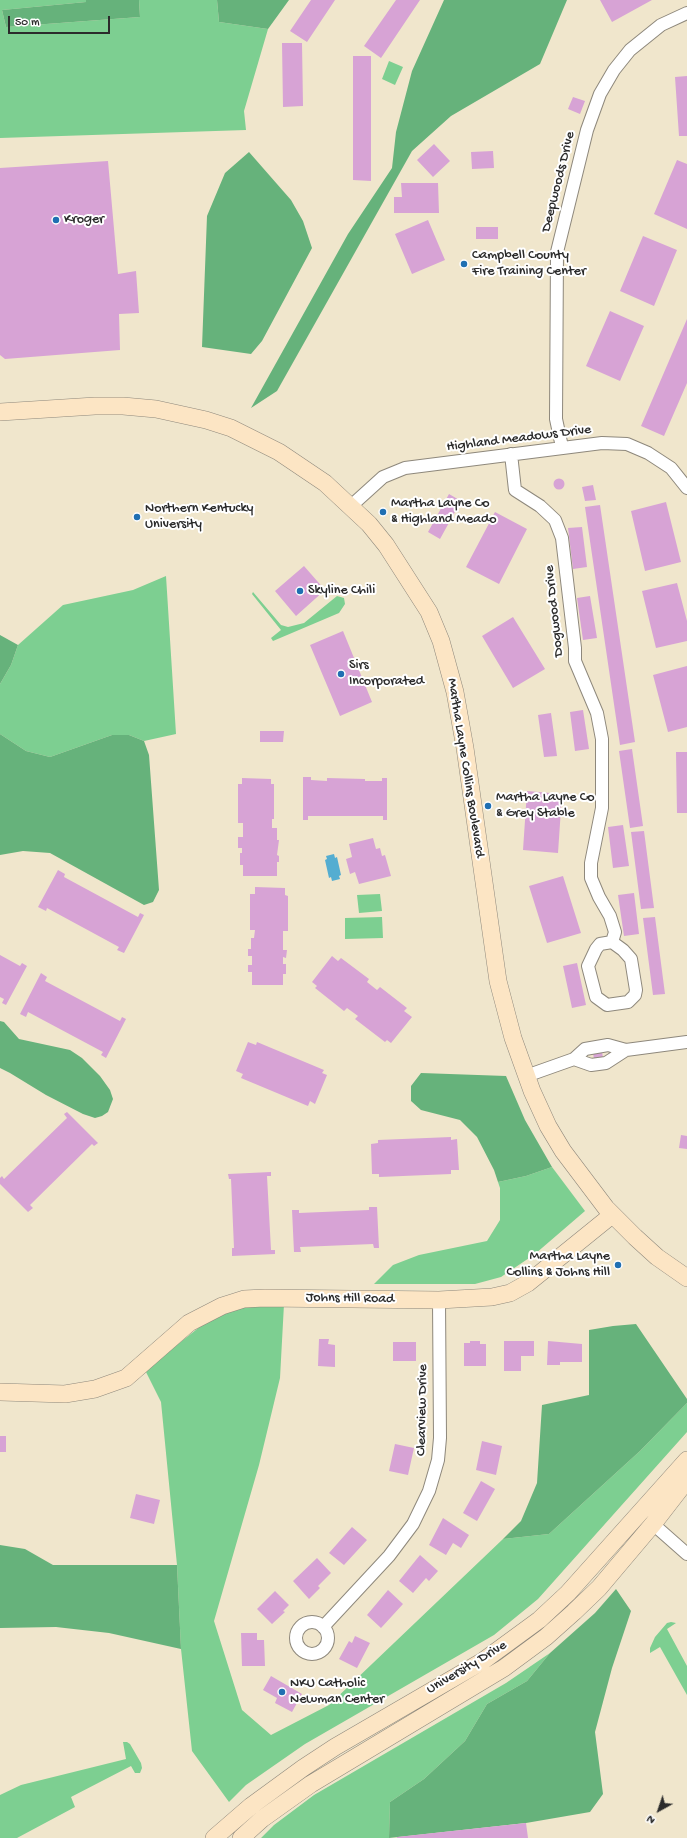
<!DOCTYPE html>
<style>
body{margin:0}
#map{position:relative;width:687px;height:1838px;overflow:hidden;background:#f0e6cc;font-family:"Gochi Hand",sans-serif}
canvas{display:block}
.north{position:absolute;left:639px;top:1790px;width:40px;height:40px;-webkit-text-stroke:3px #fff;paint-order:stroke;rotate:220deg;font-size:11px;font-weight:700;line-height:16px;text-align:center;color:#2b2b2b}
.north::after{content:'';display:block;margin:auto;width:14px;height:18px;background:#2b2b2b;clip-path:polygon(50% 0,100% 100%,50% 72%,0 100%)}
.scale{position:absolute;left:8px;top:16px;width:102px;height:18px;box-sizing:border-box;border:2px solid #2b2b2b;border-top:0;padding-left:5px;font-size:12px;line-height:14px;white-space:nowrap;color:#2b2b2b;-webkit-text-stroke:3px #fff;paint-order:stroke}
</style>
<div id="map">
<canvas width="687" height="1838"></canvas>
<div class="north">N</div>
<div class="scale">50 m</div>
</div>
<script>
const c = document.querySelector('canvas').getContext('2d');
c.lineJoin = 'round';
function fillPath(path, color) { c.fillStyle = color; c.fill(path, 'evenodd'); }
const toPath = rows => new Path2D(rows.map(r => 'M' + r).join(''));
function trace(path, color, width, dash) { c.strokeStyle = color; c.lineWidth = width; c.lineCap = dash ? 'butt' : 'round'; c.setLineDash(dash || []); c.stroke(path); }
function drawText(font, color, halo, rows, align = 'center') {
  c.font = font + ' "Gochi Hand",sans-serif'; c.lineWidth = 4; c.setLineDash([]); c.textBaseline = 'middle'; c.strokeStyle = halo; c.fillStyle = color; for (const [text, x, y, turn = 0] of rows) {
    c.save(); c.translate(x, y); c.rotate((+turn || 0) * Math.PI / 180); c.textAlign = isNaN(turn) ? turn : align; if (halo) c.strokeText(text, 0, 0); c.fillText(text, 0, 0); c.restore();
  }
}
fillPath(toPath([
 [0,0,86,0,86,2,2,10,6,27,140,17,139,0,217,0,219,22,268,29,244,111,246,130,0,138],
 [389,61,403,67,395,85,382,79],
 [166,576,176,734,144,741,129,735,112,735,50,757,26,751,0,734,0,684,11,665,18,645,63,605,133,590],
 [253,592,281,625,288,627,304,623,337,596,344,598,345,604,339,613,273,641,271,638,281,630,252,594],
 [380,894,382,911,359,913,357,895],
 [382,917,383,938,345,939,345,918],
 [552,1167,585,1211,535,1254,501,1277,475,1284,374,1284,393,1265,419,1255,487,1241,500,1220,500,1188,498,1182,526,1176],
 [284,1304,280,1378,259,1465,214,1621,242,1710,271,1735,329,1705,503,1539,549,1534,640,1451,687,1403,687,1432,538,1599,494,1635,305,1744,246,1785,229,1802,192,1751,181,1649,177,1565,161,1402,145,1370,206,1322,239,1308],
 [671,1622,676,1623,667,1629,687,1666,687,1695,660,1647,650,1653,650,1648,655,1637,667,1623],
 [550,1653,527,1681,487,1704,465,1741,424,1779,390,1802,389,1838,261,1838,274,1825,314,1795,506,1683],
 [123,1742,127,1742,130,1744,141,1763,142,1768,140,1773,135,1773,131,1766,71,1797,75,1807,17,1838,0,1838,0,1795,21,1785,126,1759]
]), '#7dcf91');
fillPath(toPath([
 [86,0,139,0,140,17,6,27,2,10,86,2],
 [217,0,289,0,268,29,219,22],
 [444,0,567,0,540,64,451,116,412,151,277,391,251,408,348,234,392,168,396,132,412,71],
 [249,152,291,200,303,221,312,248,262,341,251,354,202,347,207,216,225,173],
 [0,635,18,645,11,665,0,684],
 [0,734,26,751,50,757,112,735,129,735,144,741,149,755,159,890,153,902,144,905,50,853,23,851,0,855],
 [0,1021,4,1022,19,1039,70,1050,82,1058,100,1076,110,1090,113,1099,108,1112,102,1116,95,1118,83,1114,46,1095,10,1073,0,1068],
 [421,1073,506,1076,525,1120,552,1167,526,1176,498,1182,494,1170,477,1137,460,1120,421,1110,411,1101,411,1086],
 [636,1324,687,1399,687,1403,640,1451,549,1534,503,1539,521,1521,537,1483,542,1405,589,1395,589,1330,613,1326],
 [0,1545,25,1549,53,1565,177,1565,181,1649,109,1633,56,1627,0,1628],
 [616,1589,631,1611,612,1668,595,1732,603,1794,590,1812,526,1823,389,1838,390,1802,424,1779,465,1741,487,1704,527,1681,550,1653,595,1613]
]), '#66b27b');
fillPath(toPath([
 [334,854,335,858,337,857,341,875,339,876,340,879,332,881,331,877,329,878,325,860,327,859,326,856]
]), '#54add1');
fillPath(toPath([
 [311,0,335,0,307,42,290,31],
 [396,0,420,0,381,58,364,46],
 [600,0,652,0,612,22],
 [282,43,302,43,303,106,283,107],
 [353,56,371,56,371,181,353,180],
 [687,76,687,136,679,136,675,77],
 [573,97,585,101,580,114,568,109],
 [434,144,450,161,433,177,417,160],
 [493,151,494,168,472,169,471,152],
 [677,160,687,164,687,229,654,214],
 [108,161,118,274,136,271,139,313,119,314,120,350,5,359,0,355,0,168],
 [401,183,438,183,439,213,394,213,394,197,402,197],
 [428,220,445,260,412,274,395,234],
 [476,227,498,227,498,239,476,239],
 [643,236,677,250,654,306,620,291],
 [610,311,644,326,620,381,586,366],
 [687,319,687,383,664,436,641,426],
 '553.5 484a5.5 5.5 0 1 1 11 0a5.5 5.5 0 1 1-11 0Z',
 [593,485,596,500,585,501,582,487],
 [449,494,461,501,440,539,428,532],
 [666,502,681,562,645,571,631,511],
 [600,505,635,742,620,745,585,507],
 [495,512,527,529,499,584,466,567],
 [582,527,587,567,573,569,568,528],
 [304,566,325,590,296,616,275,591],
 [677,583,687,621,687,641,656,648,642,591],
 [590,596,597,638,583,640,577,598],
 [513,617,545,669,513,688,482,636],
 [343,631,372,702,340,716,310,645],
 [687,666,687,727,668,732,653,675],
 [583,710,589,749,575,751,570,712],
 [551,713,557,756,544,757,538,715],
 [260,731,284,731,283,742,260,742],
 [632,749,643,826,630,828,619,751],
 [676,752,687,752,687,813,677,813],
 [303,777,311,777,311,780,327,781,327,778,365,779,365,781,382,781,382,778,387,778,387,820,383,820,383,816,308,816,308,820,303,820],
 [242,778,271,779,271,784,274,784,274,819,272,819,272,828,277,828,277,840,279,840,277,855,279,856,279,862,277,862,277,876,243,876,243,865,240,865,240,853,242,853,242,848,238,848,238,837,243,837,243,823,238,823,238,784,242,784],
 [527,791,562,794,558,853,523,850],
 [623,825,629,866,613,868,608,827],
 [644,831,654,908,641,909,631,832],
 [373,838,376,849,380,848,382,856,385,855,391,876,359,884,355,872,350,874,346,859,352,857,349,844],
 [58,870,65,874,64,877,138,917,140,913,144,915,124,953,117,950,119,947,47,908,46,911,38,907],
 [563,876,581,933,547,943,529,886],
 [255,887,285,888,285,895,288,896,288,931,283,931,283,950,287,950,286,958,283,957,283,964,286,964,286,974,283,974,283,985,252,985,252,972,248,972,248,965,252,965,252,956,248,956,248,949,251,949,251,938,254,938,255,930,250,930,250,894,255,894],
 [634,893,639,934,624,936,618,895],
 [655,917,665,994,653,995,643,918],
 [0,955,20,966,22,963,27,966,6,1005,2,1003,4,999,0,997],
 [332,956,338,961,341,958,369,979,367,982,377,990,380,987,407,1008,404,1011,412,1017,391,1043,387,1040,385,1042,355,1019,358,1016,347,1008,344,1011,315,988,317,986,312,982],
 [577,963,586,1005,572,1008,563,966],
 [41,973,47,977,45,981,120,1021,122,1017,126,1019,106,1058,101,1055,103,1052,28,1012,26,1017,20,1014],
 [248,1042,256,1045,257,1042,324,1070,322,1073,327,1075,315,1104,310,1101,308,1106,241,1078,243,1074,236,1071],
 [602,1052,603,1058,594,1059,593,1053],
 [67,1112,98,1143,94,1146,92,1144,30,1205,33,1208,28,1212,0,1184,0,1178,2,1176,4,1179,67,1118,64,1114],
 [681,1135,687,1136,687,1149,679,1148],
 [451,1137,451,1140,457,1139,459,1170,451,1170,451,1174,379,1177,379,1174,372,1174,371,1144,378,1143,378,1140],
 [271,1172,271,1176,267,1176,271,1250,275,1250,275,1254,232,1256,232,1248,234,1248,231,1179,229,1179,228,1174],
 [369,1207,377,1207,379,1248,374,1248,373,1244,300,1247,301,1252,294,1252,292,1210,299,1210,299,1213,369,1210],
 [319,1339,329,1339,328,1344,335,1345,335,1367,318,1366],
 [470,1341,480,1341,480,1344,486,1344,486,1366,464,1366,464,1343,470,1343],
 [504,1341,534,1341,534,1356,521,1356,521,1371,504,1371],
 [548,1341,582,1344,582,1362,560,1362,560,1365,547,1365],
 [393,1342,416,1342,416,1361,393,1361],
 [0,1436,6,1436,6,1452,0,1452],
 [482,1441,502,1446,496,1475,476,1470],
 [395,1444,414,1448,408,1475,389,1471],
 [481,1481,495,1489,477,1521,463,1513],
 [136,1494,160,1500,154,1524,130,1518],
 [443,1518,469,1535,461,1548,453,1543,446,1555,429,1545],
 [352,1527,367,1540,344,1565,329,1553],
 [420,1555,438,1571,429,1581,426,1578,413,1593,399,1581],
 [317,1558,331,1573,318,1586,320,1588,309,1599,293,1581],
 [388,1590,403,1604,381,1628,367,1615],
 [275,1591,289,1605,283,1611,285,1612,272,1624,257,1609],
 [241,1633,257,1633,257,1640,264,1640,265,1666,242,1666],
 [355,1636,370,1643,357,1668,339,1659,349,1641,352,1643],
 [271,1676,302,1694,292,1712,275,1703,277,1698,263,1690],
 [526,1823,528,1838,397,1838,397,1837]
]), '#d7a3d5');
const street = toPath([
 [562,447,556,419,557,252,587,130,600,94,614,70,630,50,661,25,687,13],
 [511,454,515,490,540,506,555,520,562,538,575,648,575,661,597,713,602,739,602,808,591,863,591,878,599,897,610,916,615,932,612,942],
 [351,506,383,477,405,468,602,443,627,444,648,453,671,468,687,488],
 [612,942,623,950,631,959,636,990,635,995,628,1002,607,1005,596,997,588,966,596,949,600,944,612,942],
 [574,1059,591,1065,606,1063,626,1050,687,1042],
 [526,1076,574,1059,585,1049,608,1045,626,1050],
 [653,1524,687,1554],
 '296 1638a16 16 0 1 1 32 0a16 16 0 1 1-32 0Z',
 [323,1627,389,1556,413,1524,429,1491,438,1460,440,1438,439,1300]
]);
const secondary = toPath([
 [0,412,95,406,123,406,156,409,206,420,231,428,279,452,325,483,369,524,386,545,429,612,441,641,455,692,465,748,498,981,513,1038,532,1091,548,1126,563,1151,606,1208,635,1237,657,1257,687,1278],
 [0,1392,65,1394,95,1389,126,1378,189,1323,222,1306,244,1299,265,1298,439,1300,492,1297,510,1293,528,1283,612,1215],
 [214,1838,251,1806,303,1768,335,1747,483,1661,539,1620,568,1593,687,1460],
 [241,1838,262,1819,311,1784,504,1668,546,1637,574,1612,599,1588,653,1524,687,1480]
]);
trace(street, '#8e887c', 14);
trace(secondary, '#8e887c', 18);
trace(street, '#fff', 12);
trace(secondary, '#fce5c4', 17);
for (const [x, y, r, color] of [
 [56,220,4,"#1f6fb2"],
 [464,264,4,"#1f6fb2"],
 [383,512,4,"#1f6fb2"],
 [137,517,4,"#1f6fb2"],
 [300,591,4,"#1f6fb2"],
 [341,674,4,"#1f6fb2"],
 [488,806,4,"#1f6fb2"],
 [618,1265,4,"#1f6fb2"],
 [282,1692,4,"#1f6fb2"]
]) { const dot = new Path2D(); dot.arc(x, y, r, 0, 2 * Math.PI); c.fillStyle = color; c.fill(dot); trace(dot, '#fff', 1.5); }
drawText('14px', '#2b2b2b', '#fff', [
 ["Deepwoods Drive",559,182,-76],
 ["Highland Meadows Drive",519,439,-7],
 ["Dogwood Drive",555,611,-96],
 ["Martha Layne Collins Boulevard",465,768,81],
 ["Johns Hill Road",350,1299,1],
 ["Clearview Drive",423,1410,-89],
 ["University Drive",467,1668,-31]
]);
drawText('14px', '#2b2b2b', '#fff', [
 ["Kroger",64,220],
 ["Campbell County",472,256],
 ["Fire Training Center",472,272],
 ["Martha Layne Co",391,504],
 ["& Highland Meado",391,520],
 ["Northern Kentucky",145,509],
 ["University",145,525],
 ["Skyline Chili",308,591],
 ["Sirs",349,666],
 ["Incorporated",349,682],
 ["Martha Layne Co",496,798],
 ["& Grey Stable",496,814],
 ["Martha Layne",610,1257,"right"],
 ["Collins & Johns Hill",610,1273,"right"],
 ["NKU Catholic",290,1684],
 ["Newman Center",290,1700]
], 'left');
</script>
